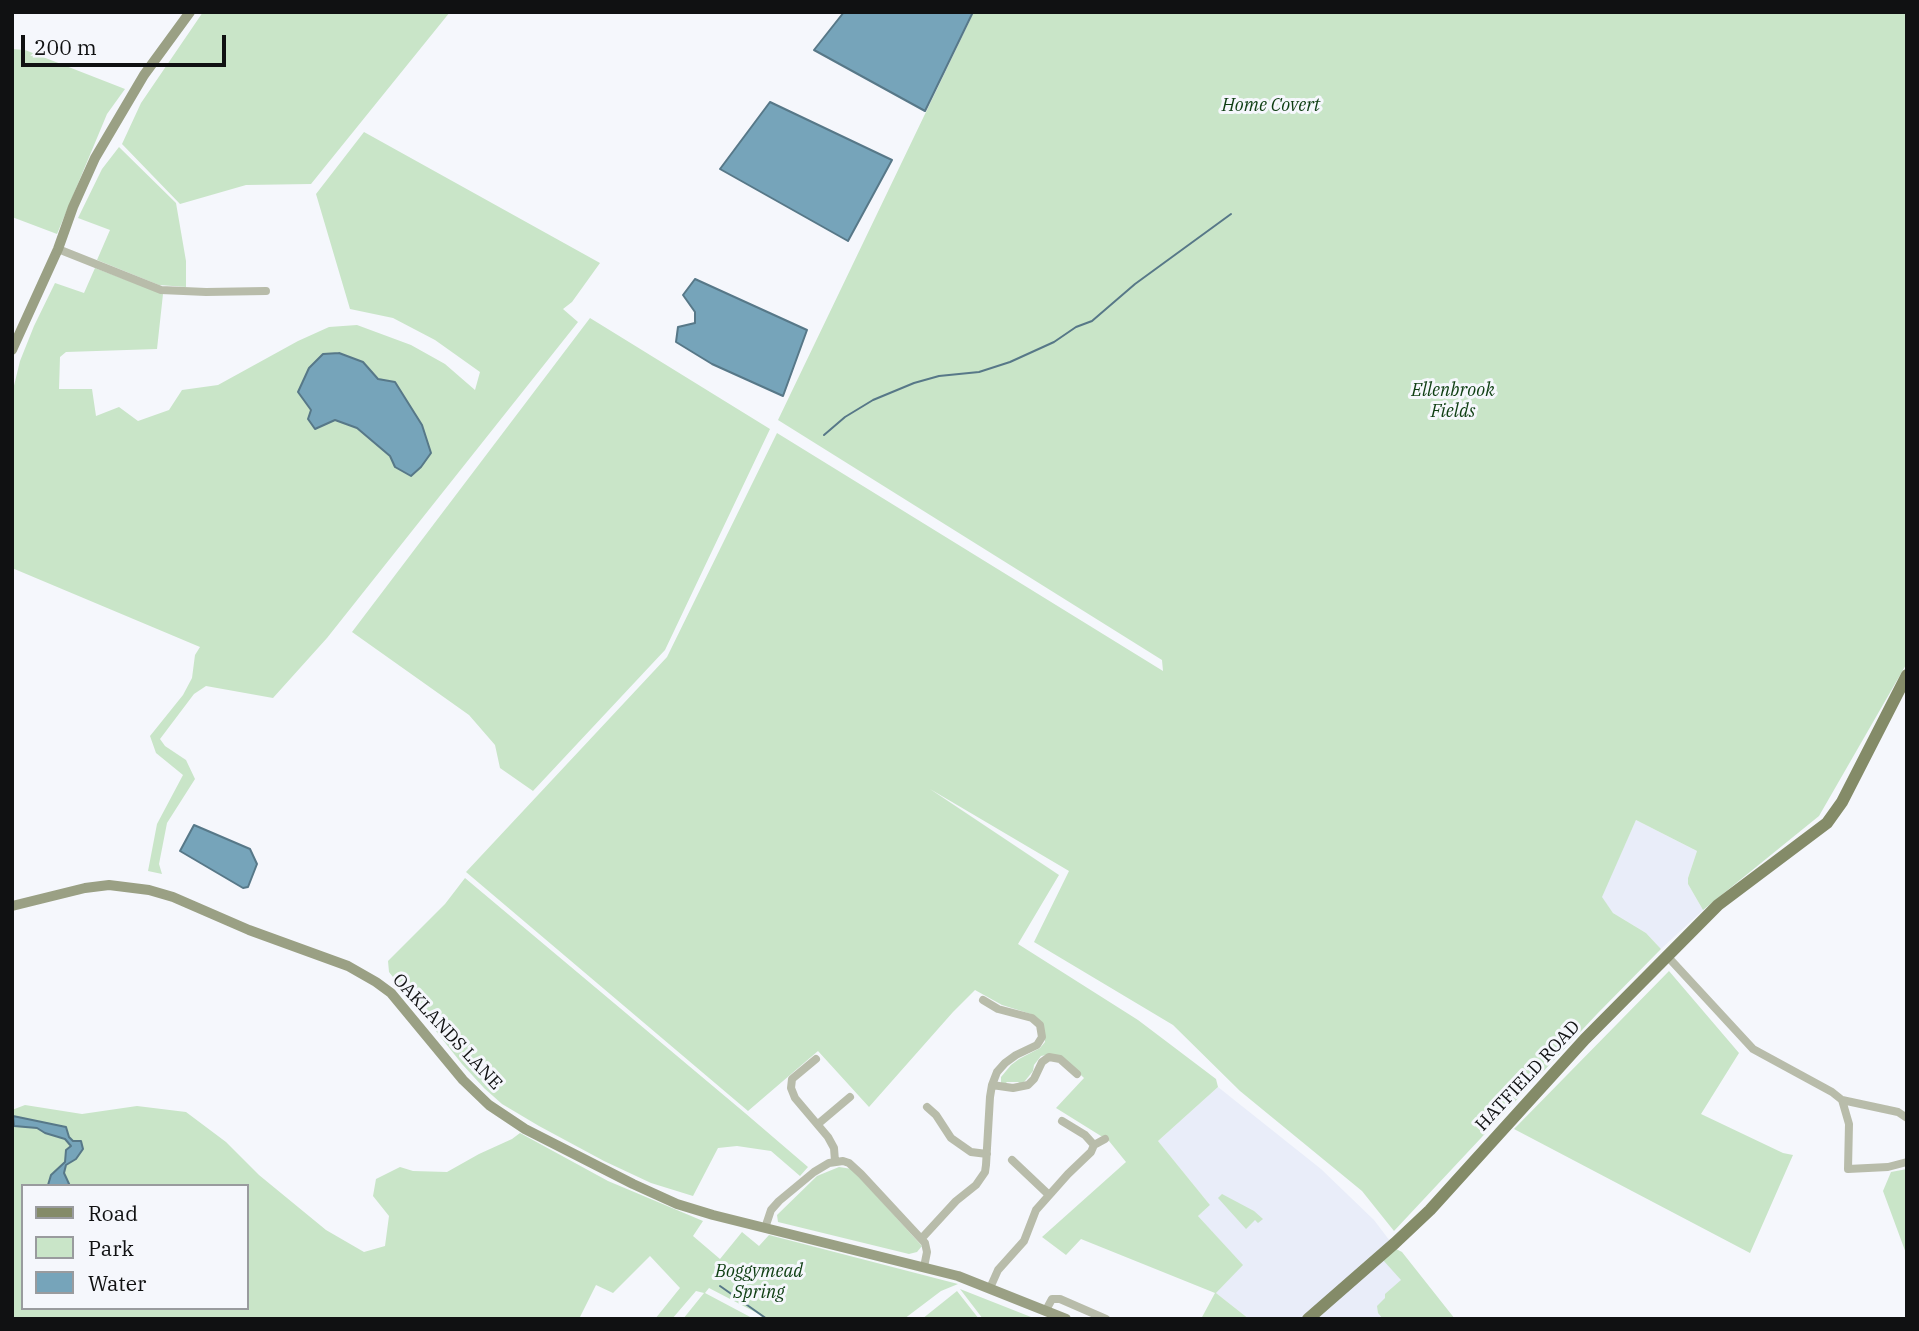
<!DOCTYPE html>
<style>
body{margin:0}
#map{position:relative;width:1919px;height:1331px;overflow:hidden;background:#f5f7fc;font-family:"IBM Plex Serif",serif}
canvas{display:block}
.frame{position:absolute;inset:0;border:14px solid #101112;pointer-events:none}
.legend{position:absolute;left:21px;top:1184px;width:228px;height:126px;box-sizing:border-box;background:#f5f7fc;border:2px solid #999b9e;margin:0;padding:9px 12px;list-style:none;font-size:21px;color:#101112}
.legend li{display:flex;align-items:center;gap:14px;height:35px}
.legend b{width:35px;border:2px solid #999b9e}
.scale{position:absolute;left:21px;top:35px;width:205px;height:32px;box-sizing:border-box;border:4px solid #101112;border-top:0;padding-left:9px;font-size:21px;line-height:24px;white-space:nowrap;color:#101112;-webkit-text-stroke:5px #f5f7fc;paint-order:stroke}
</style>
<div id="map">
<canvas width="1919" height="1331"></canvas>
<div class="frame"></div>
<ul class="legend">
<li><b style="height:9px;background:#848b68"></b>Road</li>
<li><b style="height:19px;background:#c9e5c8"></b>Park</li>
<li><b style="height:19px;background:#76a4ba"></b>Water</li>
</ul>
<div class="scale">200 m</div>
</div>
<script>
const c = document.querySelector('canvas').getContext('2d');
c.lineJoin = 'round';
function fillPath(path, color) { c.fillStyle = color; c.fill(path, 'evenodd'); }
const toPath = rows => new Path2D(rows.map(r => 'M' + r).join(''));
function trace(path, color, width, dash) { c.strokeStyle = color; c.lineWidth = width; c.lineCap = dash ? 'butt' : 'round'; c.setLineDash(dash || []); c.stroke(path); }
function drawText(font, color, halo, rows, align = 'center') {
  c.font = font + ' "IBM Plex Serif",serif'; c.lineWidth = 6; c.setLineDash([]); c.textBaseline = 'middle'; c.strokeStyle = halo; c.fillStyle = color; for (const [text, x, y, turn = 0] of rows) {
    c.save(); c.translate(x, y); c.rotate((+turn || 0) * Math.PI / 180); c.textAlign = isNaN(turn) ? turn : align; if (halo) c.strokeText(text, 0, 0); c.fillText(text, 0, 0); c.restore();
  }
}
fillPath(toPath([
 [1636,820,1697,851,1688,878,1688,884,1703,910,1661,949,1646,933,1613,913,1601,897],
 [1218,1087,1321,1169,1374,1220,1396,1249,1402,1252,1408,1319,1249,1319,1216,1293,1242,1265,1198,1216,1210,1205,1158,1141]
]), '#e9edf9');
fillPath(toPath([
 [203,12,450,12,311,184,246,185,180,204,122,144,141,103],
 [974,12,1907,12,1907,663,1819,816,1703,910,1688,884,1688,878,1697,851,1636,820,1602,897,1613,913,1646,933,1661,949,1597,1014,1394,1231,1362,1191,1240,1091,1173,1025,1034,942,1069,871,930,789,1059,875,1018,944,1138,1020,1216,1079,1218,1087,1158,1141,1210,1205,1198,1216,1243,1265,1216,1293,1249,1319,1201,1319,1215,1293,1081,1239,1066,1255,1042,1237,1126,1162,1109,1141,1056,1108,1084,1078,1061,1056,1051,1054,1041,1056,1034,1065,1033,1071,1025,1081,1021,1084,1018,1082,1007,1082,1004,1085,1001,1083,1001,1077,1011,1065,1019,1059,1040,1048,1045,1042,1043,1025,1031,1014,1002,1005,975,990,953,1012,869,1107,818,1051,748,1111,466,872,667,657,777,433,1163,671,1162,660,778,420],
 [12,49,25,50,125,89,107,114,57,234,12,217],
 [364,132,600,263,572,302,563,309,578,322,327,638,273,698,206,686,194,694,160,739,165,746,186,760,195,779,167,823,159,864,162,874,148,871,157,824,183,775,156,753,150,736,183,695,192,678,195,655,200,647,12,568,12,394,20,361,34,326,55,283,84,293,95,268,163,294,157,349,66,352,60,357,59,389,92,389,96,416,119,407,138,421,169,410,182,390,218,385,298,341,329,327,357,325,411,345,445,364,475,390,480,372,435,340,393,318,350,309,316,194],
 [119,147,176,203,186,261,186,287,159,285,97,260,110,230,78,218,102,169],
 [590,318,770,429,665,650,533,791,500,768,495,745,469,715,352,632],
 [465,878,745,1113,808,1167,800,1176,771,1151,737,1146,718,1148,693,1196,651,1183,604,1161,539,1126,502,1104,484,1088,462,1064,389,972,388,961,445,904],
 [1669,971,1739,1053,1701,1114,1783,1153,1793,1155,1750,1253,1514,1129],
 [25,1105,82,1114,137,1106,186,1112,226,1142,259,1175,326,1230,364,1252,385,1246,389,1216,373,1196,376,1179,400,1167,413,1171,447,1172,479,1154,512,1139,520,1133,608,1181,703,1221,693,1236,720,1259,742,1232,759,1246,769,1235,958,1284,941,1291,904,1319,762,1319,761,1316,755,1312,709,1288,705,1293,754,1319,683,1319,704,1293,696,1291,672,1319,655,1319,680,1288,650,1256,613,1293,596,1285,579,1319,12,1319,12,1110],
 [23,1186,247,1186,247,1308,23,1308],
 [839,1167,852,1169,922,1246,917,1252,909,1254,778,1222,777,1215,817,1176],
 [1907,1169,1907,1256,1883,1191,1891,1172],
 [1222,1194,1254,1211,1263,1219,1258,1223,1255,1220,1246,1229,1218,1198],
 [1396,1249,1402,1252,1455,1319,1383,1319,1378,1313,1377,1306,1385,1298,1385,1294,1401,1280,1383,1260],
 [960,1289,1031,1317,983,1319],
 [957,1291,979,1319,922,1319]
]), '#c9e5c8');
const water = toPath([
 [844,12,973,12,925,111,814,50,844,12],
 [770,102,892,160,848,241,720,169,770,102],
 [695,279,807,330,783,396,712,364,676,342,678,327,695,323,695,312,683,295,695,279],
 [339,353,363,362,378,379,395,382,422,425,431,453,421,467,411,476,395,467,390,456,357,428,335,420,315,429,308,419,311,410,298,392,309,368,323,354,339,353],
 [194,825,250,849,257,864,248,887,243,888,180,851,194,825],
 [13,1116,66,1127,69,1137,73,1141,81,1141,83,1149,76,1159,66,1165,64,1173,70,1186,48,1185,51,1175,65,1162,66,1150,71,1146,65,1139,45,1133,37,1128,14,1126,13,1116]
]);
fillPath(water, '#76a4ba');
trace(water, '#577888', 2);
trace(toPath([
 [824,435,845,417,873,400,914,383,939,376,979,372,1010,362,1054,342,1076,327,1092,321,1135,284,1231,214],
 [720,1286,767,1319]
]), '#577888', 2);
trace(toPath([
 [58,249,161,290,206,292,266,291],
 [1668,957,1753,1049,1832,1092,1842,1100,1898,1112,1907,1118],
 [816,1059,792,1079,791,1088,795,1098,828,1137,834,1148,835,1161],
 [992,1085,1013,1088,1028,1085,1034,1079,1042,1062,1049,1057,1060,1059,1077,1074],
 [1842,1100,1849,1124,1848,1169,1888,1167,1907,1162],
 [927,1107,936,1115,951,1138,971,1152,987,1154],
 [1062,1121,1085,1135,1094,1145],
 [818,1124,850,1097],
 [1012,1160,1049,1195],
 [765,1228,771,1210,779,1201,814,1172,829,1163,843,1161,849,1163,861,1174,925,1243,927,1252,924,1267],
 [922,1238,956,1201,976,1185,985,1172,986,1165,990,1097,992,1085,997,1072,1005,1063,1016,1055,1037,1045,1042,1037,1040,1025,1032,1018,998,1009,983,1000],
 [990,1288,998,1270,1024,1241,1036,1210,1068,1174,1091,1152,1094,1145,1105,1139],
 [1046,1310,1052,1299,1060,1299,1106,1319]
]), '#b8bcaa', 8);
trace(toPath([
 [12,350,58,249,73,207,95,158,144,75,190,12],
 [12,906,85,888,109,885,149,890,173,897,249,930,348,966,376,982,391,993,463,1080,489,1105,525,1129,633,1184,677,1204,713,1215,958,1276,1066,1319]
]), '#9aa084', 10);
trace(toPath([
 [1308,1319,1395,1243,1430,1210,1585,1039,1718,905,1827,823,1842,802,1907,675]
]), '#848b68', 12);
drawText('italic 18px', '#0e3e12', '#f5f7fc', [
 ["Home Covert",1271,106],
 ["Ellenbrook",1453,391],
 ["Fields",1453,412],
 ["Boggymead",759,1272],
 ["Spring",759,1293]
]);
drawText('18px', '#101112', '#f5f7fc', [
 ["OAKLANDS LANE",447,1032,47],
 ["HATFIELD ROAD",1528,1076,-47]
]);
</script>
